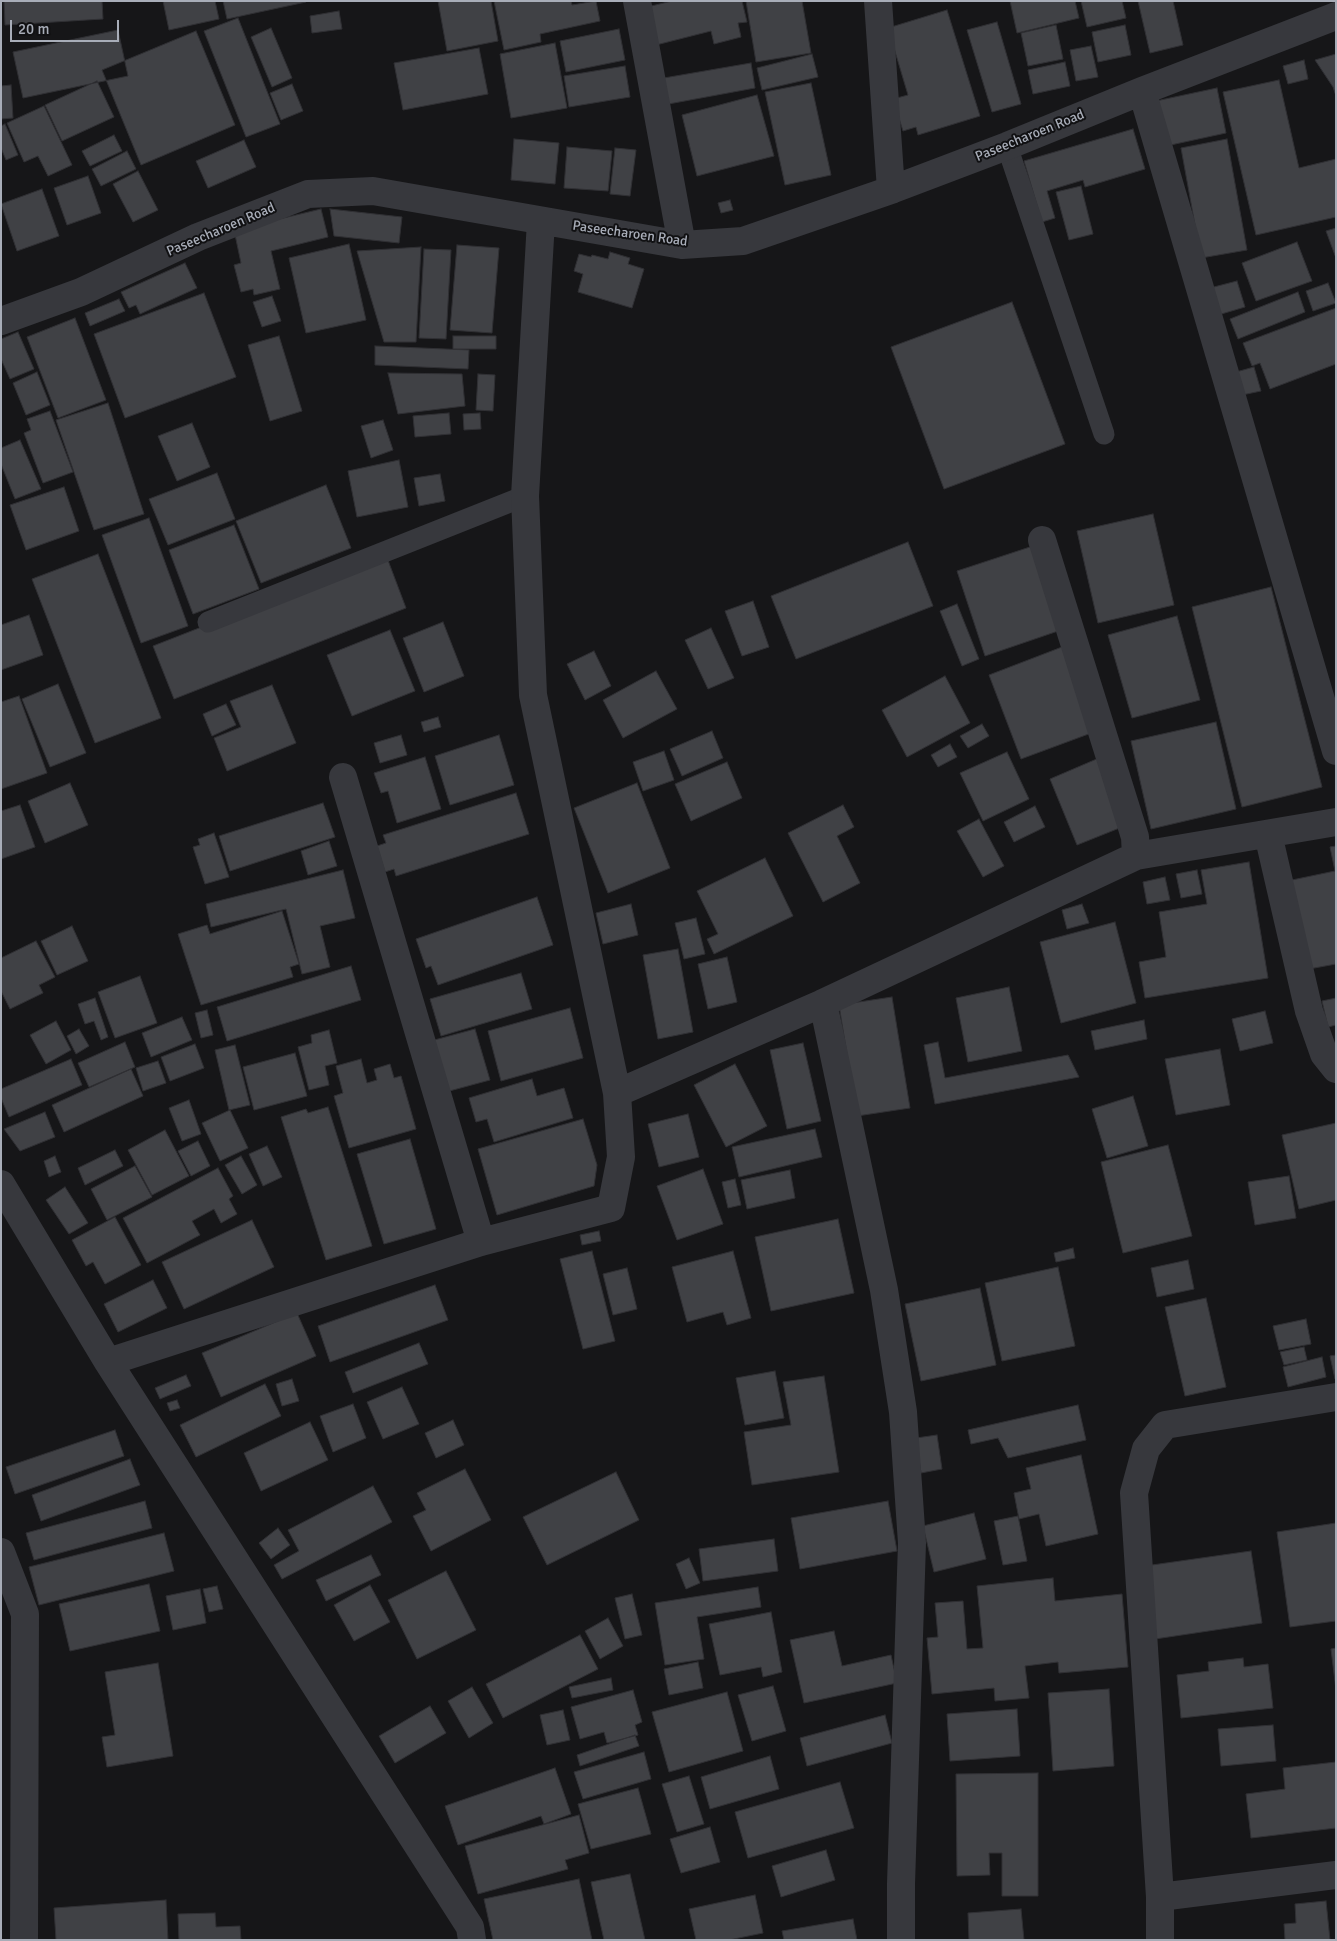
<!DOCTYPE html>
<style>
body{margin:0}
#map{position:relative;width:1337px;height:1941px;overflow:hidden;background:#161618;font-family:Signika,sans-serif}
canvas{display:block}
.frame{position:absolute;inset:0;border:2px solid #a8adb8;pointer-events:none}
.scale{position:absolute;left:10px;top:20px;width:109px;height:22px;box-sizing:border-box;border:2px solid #a8adb8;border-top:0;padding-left:6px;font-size:15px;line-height:18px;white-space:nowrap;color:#a8adb8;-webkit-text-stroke:4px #111113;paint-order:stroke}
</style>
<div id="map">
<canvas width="1337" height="1941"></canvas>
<div class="frame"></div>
<div class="scale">20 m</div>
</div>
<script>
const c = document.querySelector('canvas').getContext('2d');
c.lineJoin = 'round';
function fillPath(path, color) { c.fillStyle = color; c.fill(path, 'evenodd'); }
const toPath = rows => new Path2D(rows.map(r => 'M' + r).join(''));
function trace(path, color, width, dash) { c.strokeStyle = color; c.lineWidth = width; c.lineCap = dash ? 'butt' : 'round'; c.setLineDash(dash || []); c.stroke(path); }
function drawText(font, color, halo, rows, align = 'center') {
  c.font = font + ' Signika,sans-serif'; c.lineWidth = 4; c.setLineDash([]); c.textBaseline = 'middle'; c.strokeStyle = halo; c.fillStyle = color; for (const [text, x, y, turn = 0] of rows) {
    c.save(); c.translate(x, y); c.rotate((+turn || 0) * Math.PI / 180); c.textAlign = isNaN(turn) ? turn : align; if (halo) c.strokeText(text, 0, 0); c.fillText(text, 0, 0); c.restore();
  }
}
const building = toPath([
 [4,1,102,1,103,19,5,25,4,1],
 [163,1,215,1,219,19,169,30,163,1],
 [223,1,306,1,306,2,227,19,223,1],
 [438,1,491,1,498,41,447,51,438,1],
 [494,1,571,1,572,5,596,1,600,21,540,34,541,42,504,50,494,1],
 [672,1,742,1,747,22,738,23,741,37,714,44,711,31,652,46,643,8,672,1],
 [746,1,802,1,811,53,756,62,746,1],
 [1010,1,1075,1,1079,18,1017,33,1010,1],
 [1081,1,1122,1,1126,18,1087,27,1081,1],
 [1138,1,1173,1,1183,45,1150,53,1138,1],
 [947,10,980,116,918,135,916,127,903,131,893,99,908,95,888,28,947,10],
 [339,11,342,29,312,33,310,16,339,11],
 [238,18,280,124,246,137,204,31,238,18],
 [997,22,1021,104,992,112,967,30,997,22],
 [1056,25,1063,59,1028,66,1021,33,1056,25],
 [1125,25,1131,55,1098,62,1092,32,1125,25],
 [271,28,292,78,272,87,251,37,271,28],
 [619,29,625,60,566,72,560,41,619,29],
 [118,30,128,76,23,98,13,52,118,30],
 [196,31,235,125,141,165,102,70,196,31],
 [555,43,567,108,511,118,500,54,555,43],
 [1091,46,1098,77,1076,81,1070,50,1091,46],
 [479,48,488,94,403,110,394,63,479,48],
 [812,54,818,77,762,90,757,68,812,54],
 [1336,54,1336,96,1333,87,1315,60,1336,54],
 [1304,60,1308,79,1288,84,1283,66,1304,60],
 [1065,62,1070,86,1033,94,1028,70,1065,62],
 [751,63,755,88,663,105,658,79,751,63],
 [625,66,630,97,569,107,564,76,625,66],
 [1279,80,1299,168,1336,159,1336,217,1256,235,1223,92,1279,80],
 [97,81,114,117,62,141,45,105,97,81],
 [811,83,831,175,785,185,765,92,811,83],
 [292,84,303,111,281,120,270,93,292,84],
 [11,85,13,118,1,119,1,86,11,85],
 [1217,88,1226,133,1166,146,1156,101,1217,88],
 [757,95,774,156,697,176,682,115,757,95],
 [44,106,72,165,48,176,38,156,24,162,7,123,44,106],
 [5,124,18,155,6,160,1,148,1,126,5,124],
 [1133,129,1145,169,1085,187,1083,180,1047,191,1055,218,1042,222,1024,161,1133,129],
 [114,135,122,151,90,166,82,151,114,135],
 [514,139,559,143,555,184,511,180,514,139],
 [1227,139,1247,250,1201,258,1181,148,1227,139],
 [244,140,256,167,208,188,196,161,244,140],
 [567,147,612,151,608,191,564,188,567,147],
 [615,148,636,150,630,196,610,194,615,148],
 [127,151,136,169,101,186,92,169,127,151],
 [138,171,158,210,133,222,113,184,138,171],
 [88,176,101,213,67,225,54,188,88,176],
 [1081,186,1093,234,1069,240,1056,192,1081,186],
 [42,189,59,236,17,251,1,204,42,189],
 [730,200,733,210,721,213,718,203,730,200],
 [321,209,328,237,271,251,280,289,254,295,253,289,241,292,234,265,241,263,234,230,321,209],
 [330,209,402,217,399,243,334,236,330,209],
 [1336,228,1336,258,1326,231,1336,228],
 [1297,242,1312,281,1256,301,1242,263,1297,242],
 [349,244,366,320,306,333,289,258,349,244],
 [457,245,499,248,492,333,450,330,457,245],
 [421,247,416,342,384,342,357,251,421,247],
 [424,249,451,250,446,339,419,338,424,249],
 [610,252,630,258,628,264,644,269,632,308,578,292,583,274,574,271,579,254,591,257,592,255,608,259,610,252],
 [185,263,197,288,140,314,136,305,129,308,121,292,185,263],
 [1237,281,1245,307,1218,315,1210,288,1237,281],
 [1328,283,1336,303,1313,311,1306,291,1328,283],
 [1298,292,1305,312,1238,339,1230,319,1298,292],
 [204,293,236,377,125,418,94,334,204,293],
 [272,296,281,321,262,327,253,302,272,296],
 [119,299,125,311,90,326,85,313,119,299],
 [1012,302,1065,444,944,489,891,347,1012,302],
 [1336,308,1336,364,1270,389,1260,363,1252,366,1243,343,1336,308],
 [75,318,106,400,58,418,27,337,75,318],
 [18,332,34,369,10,379,1,359,1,339,18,332],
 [279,336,302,411,270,421,248,345,279,336],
 [453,336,496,336,496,349,453,349,453,336],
 [375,346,469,350,468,369,375,365,375,346],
 [1254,367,1261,391,1242,395,1236,372,1254,367],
 [37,372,50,405,26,415,13,383,37,372],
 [388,373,462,374,465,406,398,414,388,373],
 [478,374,495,375,493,411,476,410,478,374],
 [108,403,144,514,94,530,56,420,108,403],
 [50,411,73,472,43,483,24,433,31,430,27,419,50,411],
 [449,413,451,434,415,437,413,416,449,413],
 [480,413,481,429,464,430,463,414,480,413],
 [383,420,393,450,371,458,361,426,383,420],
 [192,423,210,467,177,481,158,436,192,423],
 [20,440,41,489,15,499,1,464,1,448,20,440],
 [399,460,408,507,357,517,348,471,399,460],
 [217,473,235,519,168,545,149,499,217,473],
 [440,474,445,501,419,506,414,478,440,474],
 [326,485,351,548,261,583,236,521,326,485],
 [64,487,79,531,26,550,10,505,64,487],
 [1153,514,1174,605,1098,623,1077,531,1153,514],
 [149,518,188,626,141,643,102,535,149,518],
 [234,525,259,589,193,614,169,550,234,525],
 [908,542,933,606,796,659,771,596,908,542],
 [1033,546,1061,630,985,656,957,571,1033,546],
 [98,554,161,718,95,743,32,579,98,554],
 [386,555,406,608,174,699,153,646,386,555],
 [1271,587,1322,787,1242,807,1192,607,1271,587],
 [753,601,769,647,742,656,725,611,753,601],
 [957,604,979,659,962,666,940,611,957,604],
 [29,615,43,655,1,670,1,625,29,615],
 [1177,616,1200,700,1132,718,1108,635,1177,616],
 [443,622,464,676,424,692,403,638,443,622],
 [711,628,734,678,708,689,685,640,711,628],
 [390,630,415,691,352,716,327,655,390,630],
 [1062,647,1094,732,1021,759,989,675,1062,647],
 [594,651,611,686,585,700,567,664,594,651],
 [656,671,677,709,623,738,603,700,656,671],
 [945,676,970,723,907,757,882,710,945,676],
 [58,684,86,753,50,767,22,699,58,684],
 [272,685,296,743,227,771,214,738,241,727,230,701,272,685],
 [19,696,47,773,1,789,1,702,19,696],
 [226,704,236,725,212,736,203,714,226,704],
 [438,717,441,727,424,732,421,722,438,717],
 [1216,722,1236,809,1151,829,1131,741,1216,722],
 [982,724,989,736,968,748,960,736,982,724],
 [712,731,723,758,682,776,670,749,712,731],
 [401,735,407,755,380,763,374,743,401,735],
 [499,735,514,785,450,805,435,756,499,735],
 [950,744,957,757,938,767,931,755,950,744],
 [664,751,674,780,643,791,633,762,664,751],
 [1007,752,1029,799,983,821,960,773,1007,752],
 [425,757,441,809,397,823,388,791,381,793,374,773,425,757],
 [1099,758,1127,825,1077,845,1050,779,1099,758],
 [727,762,742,798,691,821,675,784,727,762],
 [70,783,88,825,45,843,28,801,70,783],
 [637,783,670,868,608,893,574,808,637,783],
 [516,793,529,834,396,876,394,869,385,872,377,846,386,843,383,835,516,793],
 [323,803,335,837,230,871,219,836,323,803],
 [20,805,35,847,1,859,1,811,20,805],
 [843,805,854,827,837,836,860,883,823,902,788,833,843,805],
 [1035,806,1045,827,1014,842,1004,822,1035,806],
 [979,819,1004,866,983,877,957,831,979,819],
 [214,833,229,877,205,884,193,847,200,845,198,839,214,833],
 [329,841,337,866,308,875,301,851,329,841],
 [1336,846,1336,964,1309,969,1292,880,1335,871,1330,847,1336,846],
 [765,858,793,916,714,954,707,939,718,934,697,891,765,858],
 [1249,862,1268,978,1145,998,1139,962,1166,957,1159,912,1207,904,1201,870,1249,862],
 [343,870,355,918,320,926,330,967,302,974,286,909,211,927,206,904,343,870],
 [1197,870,1202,894,1181,898,1176,874,1197,870],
 [1165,877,1170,900,1147,904,1143,882,1165,877],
 [537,897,553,945,438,985,431,966,426,968,416,939,537,897],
 [631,904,638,935,603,944,596,913,631,904],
 [1082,904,1089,923,1067,929,1062,910,1082,904],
 [282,911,299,964,290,967,293,977,201,1005,178,934,207,925,210,934,282,911],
 [696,918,705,954,684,959,675,923,696,918],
 [1115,922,1136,1003,1061,1023,1040,942,1115,922],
 [72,926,88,961,57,975,41,941,72,926],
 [36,941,55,977,39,985,43,993,10,1009,1,991,1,958,36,941],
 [678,949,693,1032,658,1039,643,955,678,949],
 [727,957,737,1002,708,1009,698,964,727,957],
 [351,966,361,1000,227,1041,217,1007,351,966],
 [521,973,532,1009,441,1036,430,999,521,973],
 [140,976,157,1023,115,1038,98,992,140,976],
 [1009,987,1022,1051,968,1062,956,998,1009,987],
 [892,997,910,1108,857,1116,839,1005,892,997],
 [95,998,108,1037,101,1040,94,1021,85,1024,78,1004,95,998],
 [1336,998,1336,1025,1328,1027,1322,1001,1336,998],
 [570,1008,583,1058,501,1081,488,1031,570,1008],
 [207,1010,213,1035,201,1038,195,1013,207,1010],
 [1265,1011,1273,1043,1240,1051,1232,1019,1265,1011],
 [182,1017,192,1040,151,1057,142,1033,182,1017],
 [1144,1020,1147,1039,1095,1050,1091,1031,1144,1020],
 [56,1021,71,1050,46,1064,30,1035,56,1021],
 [79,1029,89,1046,76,1054,67,1036,79,1029],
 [475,1029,490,1080,442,1093,427,1042,475,1029],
 [329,1030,337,1063,325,1066,329,1085,309,1090,298,1047,312,1043,311,1035,329,1030],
 [125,1042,135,1067,89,1087,78,1063,125,1042],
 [938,1042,945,1078,1068,1055,1079,1077,935,1104,924,1045,938,1042],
 [803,1043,821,1121,787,1129,770,1050,803,1043],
 [195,1044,204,1068,170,1081,161,1057,195,1044],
 [235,1045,250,1105,229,1110,215,1050,235,1045],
 [1220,1049,1230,1105,1176,1115,1165,1059,1220,1049],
 [295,1053,307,1096,254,1110,243,1067,295,1053],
 [71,1059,82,1085,9,1117,1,1098,1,1089,71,1059],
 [361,1059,367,1083,377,1080,374,1069,390,1064,394,1078,401,1076,416,1129,349,1148,334,1096,343,1093,336,1066,361,1059],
 [158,1061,166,1083,143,1091,136,1068,158,1061],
 [735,1064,767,1126,726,1147,694,1085,735,1064],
 [131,1069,143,1096,64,1132,52,1105,131,1069],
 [532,1079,537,1096,564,1088,573,1118,494,1142,487,1119,476,1122,469,1098,532,1079],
 [1133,1096,1148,1146,1107,1158,1092,1109,1133,1096],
 [189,1100,201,1134,182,1141,169,1108,189,1100],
 [328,1107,372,1246,326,1260,281,1117,306,1109,308,1113,328,1107],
 [230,1110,248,1148,220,1161,202,1123,230,1110],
 [45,1112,55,1137,20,1151,4,1129,45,1112],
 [688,1114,699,1157,659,1167,648,1124,688,1114],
 [583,1119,597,1165,594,1186,497,1215,478,1149,583,1119],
 [1336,1123,1336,1200,1299,1209,1282,1135,1336,1123],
 [815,1129,822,1157,739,1177,732,1147,815,1129],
 [165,1130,189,1176,152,1195,128,1150,165,1130],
 [410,1139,436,1229,384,1244,357,1154,410,1139],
 [198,1141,210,1166,191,1176,178,1151,198,1141],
 [1168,1145,1192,1236,1123,1253,1101,1162,1168,1145],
 [267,1146,282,1177,263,1186,249,1154,267,1146],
 [115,1150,123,1166,85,1185,78,1168,115,1150],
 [55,1156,61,1172,49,1177,44,1161,55,1156],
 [241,1156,257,1185,242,1194,225,1165,241,1156],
 [135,1166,152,1197,107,1220,91,1189,135,1166],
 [218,1168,233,1196,229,1199,237,1214,221,1223,214,1209,192,1221,200,1235,147,1263,123,1218,218,1168],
 [703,1169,723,1224,677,1240,657,1186,703,1169],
 [790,1170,795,1198,747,1209,741,1180,790,1170],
 [1289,1176,1296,1218,1255,1225,1248,1182,1289,1176],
 [735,1179,741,1205,728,1208,722,1182,735,1179],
 [65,1187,88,1223,69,1234,46,1200,65,1187],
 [115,1217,141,1265,105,1284,93,1262,86,1266,72,1240,115,1217],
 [838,1219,854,1293,771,1311,755,1237,838,1219],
 [252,1220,274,1267,184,1309,162,1262,252,1220],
 [599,1231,601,1241,582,1245,580,1235,599,1231],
 [1073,1248,1075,1258,1056,1262,1054,1253,1073,1248],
 [592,1251,615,1341,583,1349,560,1259,592,1251],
 [733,1251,751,1318,727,1325,723,1312,687,1322,672,1267,733,1251],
 [1188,1260,1194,1289,1157,1297,1151,1268,1188,1260],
 [1058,1267,1075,1346,1002,1361,985,1283,1058,1267],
 [627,1268,637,1309,613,1315,603,1274,627,1268],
 [153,1280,167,1308,118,1332,104,1304,153,1280],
 [435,1285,448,1320,330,1362,318,1326,435,1285],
 [980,1288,996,1365,921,1381,905,1304,980,1288],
 [1206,1298,1226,1387,1185,1396,1165,1307,1206,1298],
 [297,1313,316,1356,221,1397,202,1353,297,1313],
 [1306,1319,1311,1344,1279,1350,1273,1326,1306,1319],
 [419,1343,428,1364,353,1393,345,1372,419,1343],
 [1304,1347,1307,1360,1284,1365,1280,1352,1304,1347],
 [1336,1355,1336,1379,1335,1379,1330,1356,1336,1355],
 [1322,1357,1326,1377,1288,1387,1283,1367,1322,1357],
 [775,1371,784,1418,745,1425,736,1378,775,1371],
 [186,1375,191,1386,160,1399,155,1388,186,1375],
 [824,1376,839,1472,752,1485,744,1432,791,1425,783,1382,824,1376],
 [292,1379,299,1401,282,1406,276,1384,292,1379],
 [265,1384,281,1416,196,1457,180,1425,265,1384],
 [402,1387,419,1424,383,1439,367,1402,402,1387],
 [177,1400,180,1408,170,1411,167,1403,177,1400],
 [353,1404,366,1438,333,1452,320,1416,353,1404],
 [1078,1405,1086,1440,1008,1458,998,1438,971,1444,968,1430,1078,1405],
 [453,1420,464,1445,436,1458,425,1433,453,1420],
 [310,1422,328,1460,261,1491,244,1453,310,1422],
 [115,1430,124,1456,15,1494,6,1467,115,1430],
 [937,1435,942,1469,921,1473,916,1438,937,1435],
 [1081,1455,1098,1534,1046,1546,1039,1514,1019,1519,1014,1493,1031,1489,1026,1468,1081,1455],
 [130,1459,140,1485,41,1521,32,1495,130,1459],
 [465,1469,491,1520,431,1551,413,1516,426,1510,417,1493,465,1469],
 [616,1472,639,1520,547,1565,523,1517,616,1472],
 [373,1486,392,1522,282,1579,274,1565,299,1551,288,1530,373,1486],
 [145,1501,152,1528,34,1560,26,1533,145,1501],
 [888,1501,897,1551,800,1569,791,1518,888,1501],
 [974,1513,986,1559,934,1572,923,1526,974,1513],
 [1018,1516,1027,1561,1003,1565,994,1521,1018,1516],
 [1336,1523,1336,1621,1290,1627,1277,1532,1336,1523],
 [278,1528,290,1545,271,1559,259,1543,278,1528],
 [164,1533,174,1571,39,1605,29,1567,164,1533],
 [774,1539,778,1571,703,1581,699,1549,774,1539],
 [1251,1551,1262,1623,1155,1639,1145,1566,1251,1551],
 [371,1555,381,1575,326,1601,316,1580,371,1555],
 [689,1558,700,1583,686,1589,676,1564,689,1558],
 [446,1571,476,1630,417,1659,388,1600,446,1571],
 [1053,1578,1055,1601,1122,1594,1128,1667,1059,1673,1058,1662,1025,1666,1029,1698,995,1701,994,1688,932,1694,927,1638,938,1637,935,1603,963,1601,967,1649,983,1648,977,1586,1053,1578],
 [149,1584,160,1631,70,1651,59,1604,149,1584],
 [370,1585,390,1622,354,1641,334,1605,370,1585],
 [217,1586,223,1609,209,1612,203,1589,217,1586],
 [758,1587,761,1607,697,1617,704,1659,665,1665,655,1603,758,1587],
 [200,1589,206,1623,173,1630,166,1596,200,1589],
 [632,1594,642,1635,625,1639,615,1598,632,1594],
 [771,1612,782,1672,763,1677,761,1667,720,1675,709,1624,771,1612],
 [608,1618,623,1646,600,1659,585,1631,608,1618],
 [834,1631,842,1666,891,1655,897,1683,804,1703,790,1640,834,1631],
 [580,1635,598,1669,503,1718,486,1684,580,1635],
 [1336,1648,1336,1690,1331,1649,1336,1648],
 [1243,1658,1244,1667,1268,1664,1273,1708,1181,1718,1177,1675,1209,1671,1208,1662,1243,1658],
 [698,1662,703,1688,669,1695,664,1669,698,1662],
 [158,1663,173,1756,107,1767,102,1737,115,1735,105,1672,158,1663],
 [611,1678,613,1690,572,1698,569,1687,611,1678],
 [773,1686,786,1731,752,1741,738,1695,773,1686],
 [472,1687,493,1723,469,1738,448,1701,472,1687],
 [1109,1689,1114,1766,1053,1771,1048,1693,1109,1689],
 [633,1690,642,1722,635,1725,638,1735,607,1743,604,1732,580,1739,571,1707,633,1690],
 [727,1692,743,1751,669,1772,652,1712,727,1692],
 [430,1706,446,1733,395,1763,379,1736,430,1706],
 [1017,1709,1020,1756,950,1761,947,1714,1017,1709],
 [563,1710,570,1740,547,1745,540,1715,563,1710],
 [885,1715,892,1743,807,1766,800,1738,885,1715],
 [1273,1725,1276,1761,1221,1766,1218,1729,1273,1725],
 [635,1735,639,1746,580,1766,577,1755,635,1735],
 [644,1752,651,1779,583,1799,574,1772,644,1752],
 [770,1756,779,1789,710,1809,701,1777,770,1756],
 [1336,1762,1336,1828,1251,1838,1246,1794,1285,1789,1283,1768,1336,1762],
 [555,1768,571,1814,544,1824,541,1816,458,1845,445,1806,555,1768],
 [1038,1773,1038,1896,1002,1896,1002,1853,989,1853,990,1875,957,1876,956,1774,1038,1773],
 [689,1776,704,1824,677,1832,662,1784,689,1776],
 [840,1782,854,1828,748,1858,735,1812,840,1782],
 [638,1788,651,1834,591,1849,578,1804,638,1788],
 [579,1815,589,1853,565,1860,568,1869,478,1894,465,1846,579,1815],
 [710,1827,720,1862,681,1873,670,1839,710,1827],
 [826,1850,835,1880,781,1897,772,1866,826,1850],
 [630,1874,645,1940,604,1940,591,1882,630,1874],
 [579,1879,592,1940,493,1940,484,1899,579,1879],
 [755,1895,763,1933,729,1940,696,1940,689,1909,755,1895],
 [166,1900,168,1940,56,1940,54,1908,166,1900],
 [1326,1901,1330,1940,1285,1940,1284,1924,1296,1923,1295,1904,1326,1901],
 [1021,1909,1024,1940,969,1940,968,1913,1021,1909],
 [215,1913,216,1927,240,1926,241,1940,179,1940,178,1914,215,1913],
 [853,1919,857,1940,784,1940,782,1931,853,1919]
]);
fillPath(building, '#404145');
trace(building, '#303034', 1);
trace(toPath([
 [1007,146,1104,434],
 [208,622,525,496]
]), '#37383d', 21);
trace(toPath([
 [637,1,682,245],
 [878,1,891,190],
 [1142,91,1336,751],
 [1,321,81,292,198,237,308,194,373,191,682,245,743,241,891,190,1007,146,1142,91,1336,16],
 [1042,540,1135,837,1136,856],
 [343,777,481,1242],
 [1268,834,1309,1011,1324,1054,1336,1069],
 [823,1003,884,1290,903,1412,912,1543,901,1884,901,1940],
 [617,1093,823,1003,1136,856,1336,822],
 [1,1184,108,1362,470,1927,472,1940],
 [108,1362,481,1242,611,1208,621,1157,617,1093,533,695,525,496,541,221],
 [1,1552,25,1614,24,1940],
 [1160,1897,1336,1875],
 [1160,1940,1160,1897,1134,1493,1146,1449,1165,1425,1336,1397]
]), '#37383d', 28);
drawText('14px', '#a8adb8', '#111113', [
 ["Paseecharoen Road",1030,136,-22],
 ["Paseecharoen Road",221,230,-23],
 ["Paseecharoen Road",630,234,8]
]);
</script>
